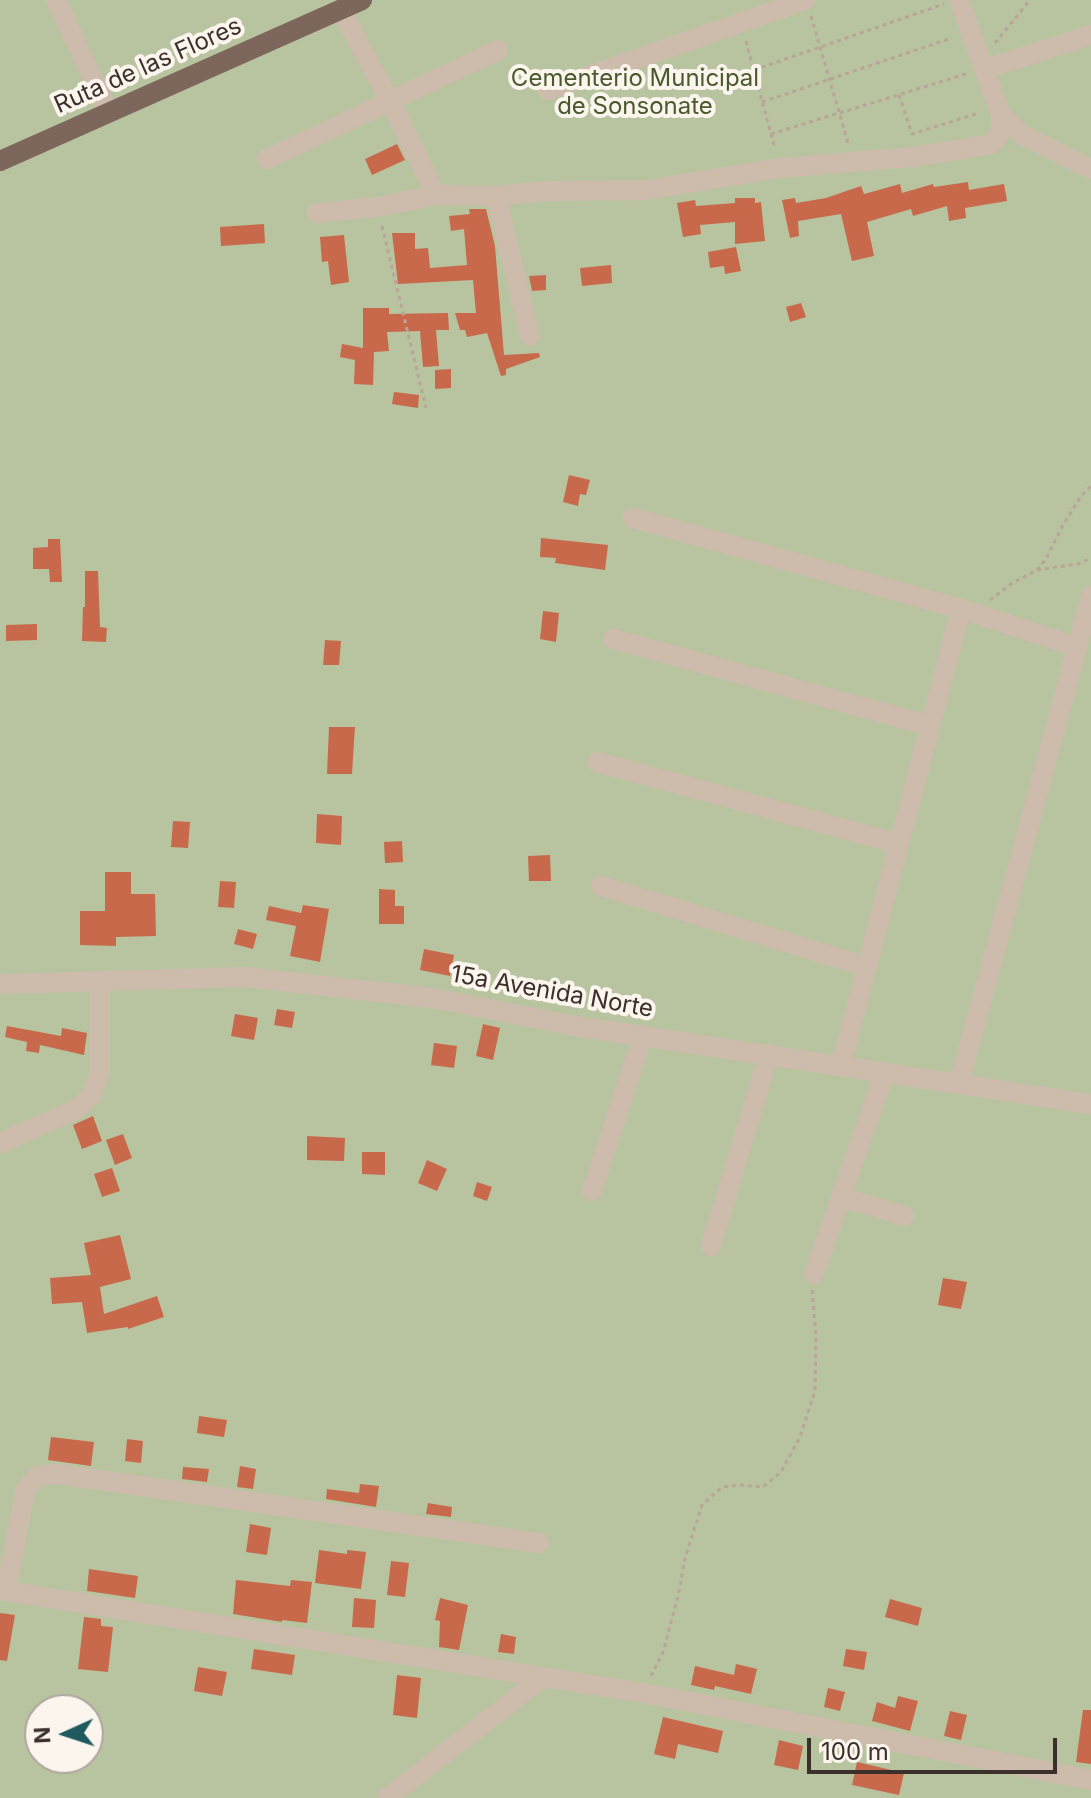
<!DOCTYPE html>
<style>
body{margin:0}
#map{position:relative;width:1091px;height:1798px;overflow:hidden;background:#f4ebe1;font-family:Inter,sans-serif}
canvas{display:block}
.north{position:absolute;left:24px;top:1694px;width:80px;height:80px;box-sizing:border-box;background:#fbf5ee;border:2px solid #aea6a0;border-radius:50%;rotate:267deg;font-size:22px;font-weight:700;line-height:32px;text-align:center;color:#3b302b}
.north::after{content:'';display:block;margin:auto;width:28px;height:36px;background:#1f5a5e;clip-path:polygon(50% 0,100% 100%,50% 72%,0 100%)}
.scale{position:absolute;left:807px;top:1738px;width:250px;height:36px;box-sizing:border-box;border:4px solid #3b302b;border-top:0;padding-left:10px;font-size:24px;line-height:28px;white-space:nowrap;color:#3b302b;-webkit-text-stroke:6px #fbf5ee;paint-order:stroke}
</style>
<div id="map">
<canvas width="1091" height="1798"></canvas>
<div class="north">N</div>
<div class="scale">100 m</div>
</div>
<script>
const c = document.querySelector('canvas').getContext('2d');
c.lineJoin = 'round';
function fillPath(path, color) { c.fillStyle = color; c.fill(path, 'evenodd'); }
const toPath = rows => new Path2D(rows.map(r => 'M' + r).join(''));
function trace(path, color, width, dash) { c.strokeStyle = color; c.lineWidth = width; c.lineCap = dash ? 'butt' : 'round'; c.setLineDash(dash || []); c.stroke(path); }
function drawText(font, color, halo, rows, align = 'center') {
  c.font = font + ' Inter,sans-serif'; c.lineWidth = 8; c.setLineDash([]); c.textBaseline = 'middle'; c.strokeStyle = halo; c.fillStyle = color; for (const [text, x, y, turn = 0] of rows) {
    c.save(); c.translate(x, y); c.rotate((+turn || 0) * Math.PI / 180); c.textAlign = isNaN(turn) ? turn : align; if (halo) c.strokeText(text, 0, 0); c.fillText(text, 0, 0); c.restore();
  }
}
fillPath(toPath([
 [0,0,1091,0,1091,1798,0,1798],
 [40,1710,88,1710,88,1758,40,1758]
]), '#b8c4a0');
fillPath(toPath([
 [397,144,405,160,372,175,365,159],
 [968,182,969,190,1004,184,1007,201,965,208,966,218,949,221,947,206,913,216,911,209,867,222,874,256,852,261,841,214,798,221,799,236,790,238,782,200,795,198,796,203,826,198,861,186,864,194,900,184,902,193,933,184,934,187],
 [735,198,755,198,755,203,761,202,765,241,735,244,735,222,700,225,701,234,683,237,677,203,695,200,696,206,735,203],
 [469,209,486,209,495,246,504,355,539,353,540,357,506,369,506,375,501,376,487,333,467,337,465,330,460,330,455,313,476,313,473,280,398,284,392,233,415,233,415,249,428,248,430,268,467,265,464,229,451,231,449,216,470,214],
 [264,224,265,243,221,246,220,227],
 [344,235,349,282,331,285,328,261,322,262,320,237],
 [736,247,741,271,725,274,724,266,710,268,708,252],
 [611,265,612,283,582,286,580,268],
 [546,275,546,290,532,291,529,276],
 [801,303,806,317,790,322,786,307],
 [363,308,389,308,389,314,448,313,449,330,436,330,439,366,423,367,420,331,387,332,389,351,374,352,373,385,354,384,355,360,340,357,342,344,363,348],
 [451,369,451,388,435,389,435,370],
 [394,392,419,395,418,408,392,404],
 [569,475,590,480,586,495,580,494,578,506,563,502],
 [541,538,608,545,605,570,555,563,556,558,540,557],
 [48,539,60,539,62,582,50,582,49,569,33,569,33,548,48,547],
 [85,571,98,571,100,627,107,628,106,642,82,641,83,607,85,607],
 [543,611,559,613,556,642,540,639],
 [37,624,37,640,6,641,6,625],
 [325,640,341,641,339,665,323,665],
 [329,727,355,727,352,774,327,774],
 [317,814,342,816,341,845,316,843],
 [173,821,190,822,188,848,171,847],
 [402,841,403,862,385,863,384,842],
 [550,855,551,881,529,881,528,856],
 [105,872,131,872,131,894,155,894,156,936,116,937,116,946,80,945,80,911,105,911],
 [220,881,236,882,234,908,218,907],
 [379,889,395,890,395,906,404,906,404,924,379,924],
 [303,905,329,909,320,962,290,956,296,926,266,920,269,906,301,913],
 [238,929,257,934,253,949,234,944],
 [424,949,454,955,450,976,420,970],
 [277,1009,295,1012,292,1028,274,1025],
 [235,1014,258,1018,254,1040,231,1036],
 [483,1024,500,1028,493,1060,476,1056],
 [7,1026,61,1036,62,1028,87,1033,84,1055,40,1045,39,1053,26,1051,27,1042,5,1037],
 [434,1043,457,1046,454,1068,431,1065],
 [93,1116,102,1141,82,1149,73,1125],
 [123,1134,132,1158,115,1165,106,1140],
 [307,1136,345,1138,344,1161,307,1160],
 [362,1152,385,1152,385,1175,362,1174],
 [427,1160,447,1169,437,1191,418,1183],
 [112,1168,120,1191,102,1197,94,1174],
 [477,1182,492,1187,487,1201,473,1196],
 [120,1235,131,1279,100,1287,104,1314,157,1296,164,1317,128,1329,128,1327,87,1333,82,1302,52,1304,50,1278,91,1275,84,1243],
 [943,1278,967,1282,961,1309,938,1305],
 [199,1416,227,1420,224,1437,197,1433],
 [51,1437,94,1442,91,1466,48,1460],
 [127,1439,143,1441,141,1463,125,1461],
 [240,1466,256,1469,253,1489,237,1487],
 [183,1467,209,1469,207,1482,182,1479],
 [360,1484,379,1486,376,1507,326,1499,327,1489,359,1493],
 [428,1503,452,1507,451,1517,426,1514],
 [250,1524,271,1528,267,1555,246,1552],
 [319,1550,347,1554,347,1550,366,1552,361,1589,315,1583],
 [391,1561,409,1563,405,1597,387,1595],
 [89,1569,138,1576,135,1598,87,1591],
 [236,1580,290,1586,291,1580,312,1582,307,1623,282,1620,282,1622,233,1614],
 [354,1598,376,1600,374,1628,352,1627],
 [440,1598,468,1605,459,1650,439,1647,440,1621,435,1620],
 [890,1599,922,1608,918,1626,885,1617],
 [0,1613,15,1615,7,1661,0,1660],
 [84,1617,101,1619,101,1626,113,1627,108,1672,78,1669],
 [501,1634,516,1637,514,1654,498,1652],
 [254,1649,295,1655,292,1675,251,1669],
 [846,1649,867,1652,864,1670,843,1666],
 [736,1664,757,1669,751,1694,715,1686,714,1690,691,1685,695,1666,734,1675],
 [198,1667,227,1672,222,1696,194,1691],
 [397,1675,421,1678,417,1718,393,1715],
 [828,1688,845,1692,840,1711,824,1707],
 [898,1696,918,1701,910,1731,872,1721,877,1702,895,1708],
 [1083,1710,1091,1710,1091,1764,1076,1762],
 [950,1711,967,1715,961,1740,944,1736],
 [663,1717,723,1731,718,1753,678,1744,675,1759,654,1754],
 [779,1740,803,1746,798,1770,774,1765],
 [857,1762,904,1773,899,1795,852,1785]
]), '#c8694b');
trace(toPath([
 [811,16,848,143],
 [746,41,775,149],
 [995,43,1030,0],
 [754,70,944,4],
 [899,95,912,134,979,113],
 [762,102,952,38],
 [771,134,966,74],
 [382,226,426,408],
 [1037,570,1046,559,1063,525,1082,495,1091,486],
 [990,600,1011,584,1037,570,1078,564,1091,558],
 [651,1676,663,1652,678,1597,685,1558,702,1505,722,1487,741,1485,763,1487,781,1472,800,1437,815,1391,816,1335,812,1290]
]), '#b9a596', 3, [4, 4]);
trace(toPath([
 [56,0,108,111],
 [341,10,390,101,436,195],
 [985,69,1091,35],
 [548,90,805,0],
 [1001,115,1022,135,1091,169],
 [267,159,498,50],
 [496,196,530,336],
 [317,213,377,207,436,195,496,196,547,191,645,190,780,168,912,157,988,145,997,138,1001,129,1001,115,959,0],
 [633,518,961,609,1077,647],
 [613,639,930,726],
 [597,762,899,844],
 [601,886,867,967],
 [0,984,244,977,432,998,575,1026,1091,1104],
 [841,1065,961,609],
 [959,1084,1091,596],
 [0,1143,75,1110,92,1095,100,1072,100,982],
 [592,1191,643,1035],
 [841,1197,904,1216],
 [711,1246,769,1054],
 [814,1274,885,1072],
 [0,1590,643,1693,1091,1780],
 [6,1591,25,1491,37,1476,56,1474,539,1543],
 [387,1798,542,1678]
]), '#cdbbac', 20);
trace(toPath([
 [0,161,362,0]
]), '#7d675c', 20);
drawText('24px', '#3b302b', '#fbf5ee', [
 ["Ruta de las Flores",148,66,-24],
 ["15a Avenida Norte",552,992,10]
]);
drawText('24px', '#4a5a2e', '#fbf5ee', [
 ["Cementerio Municipal",635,79],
 ["de Sonsonate",635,107]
]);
</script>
